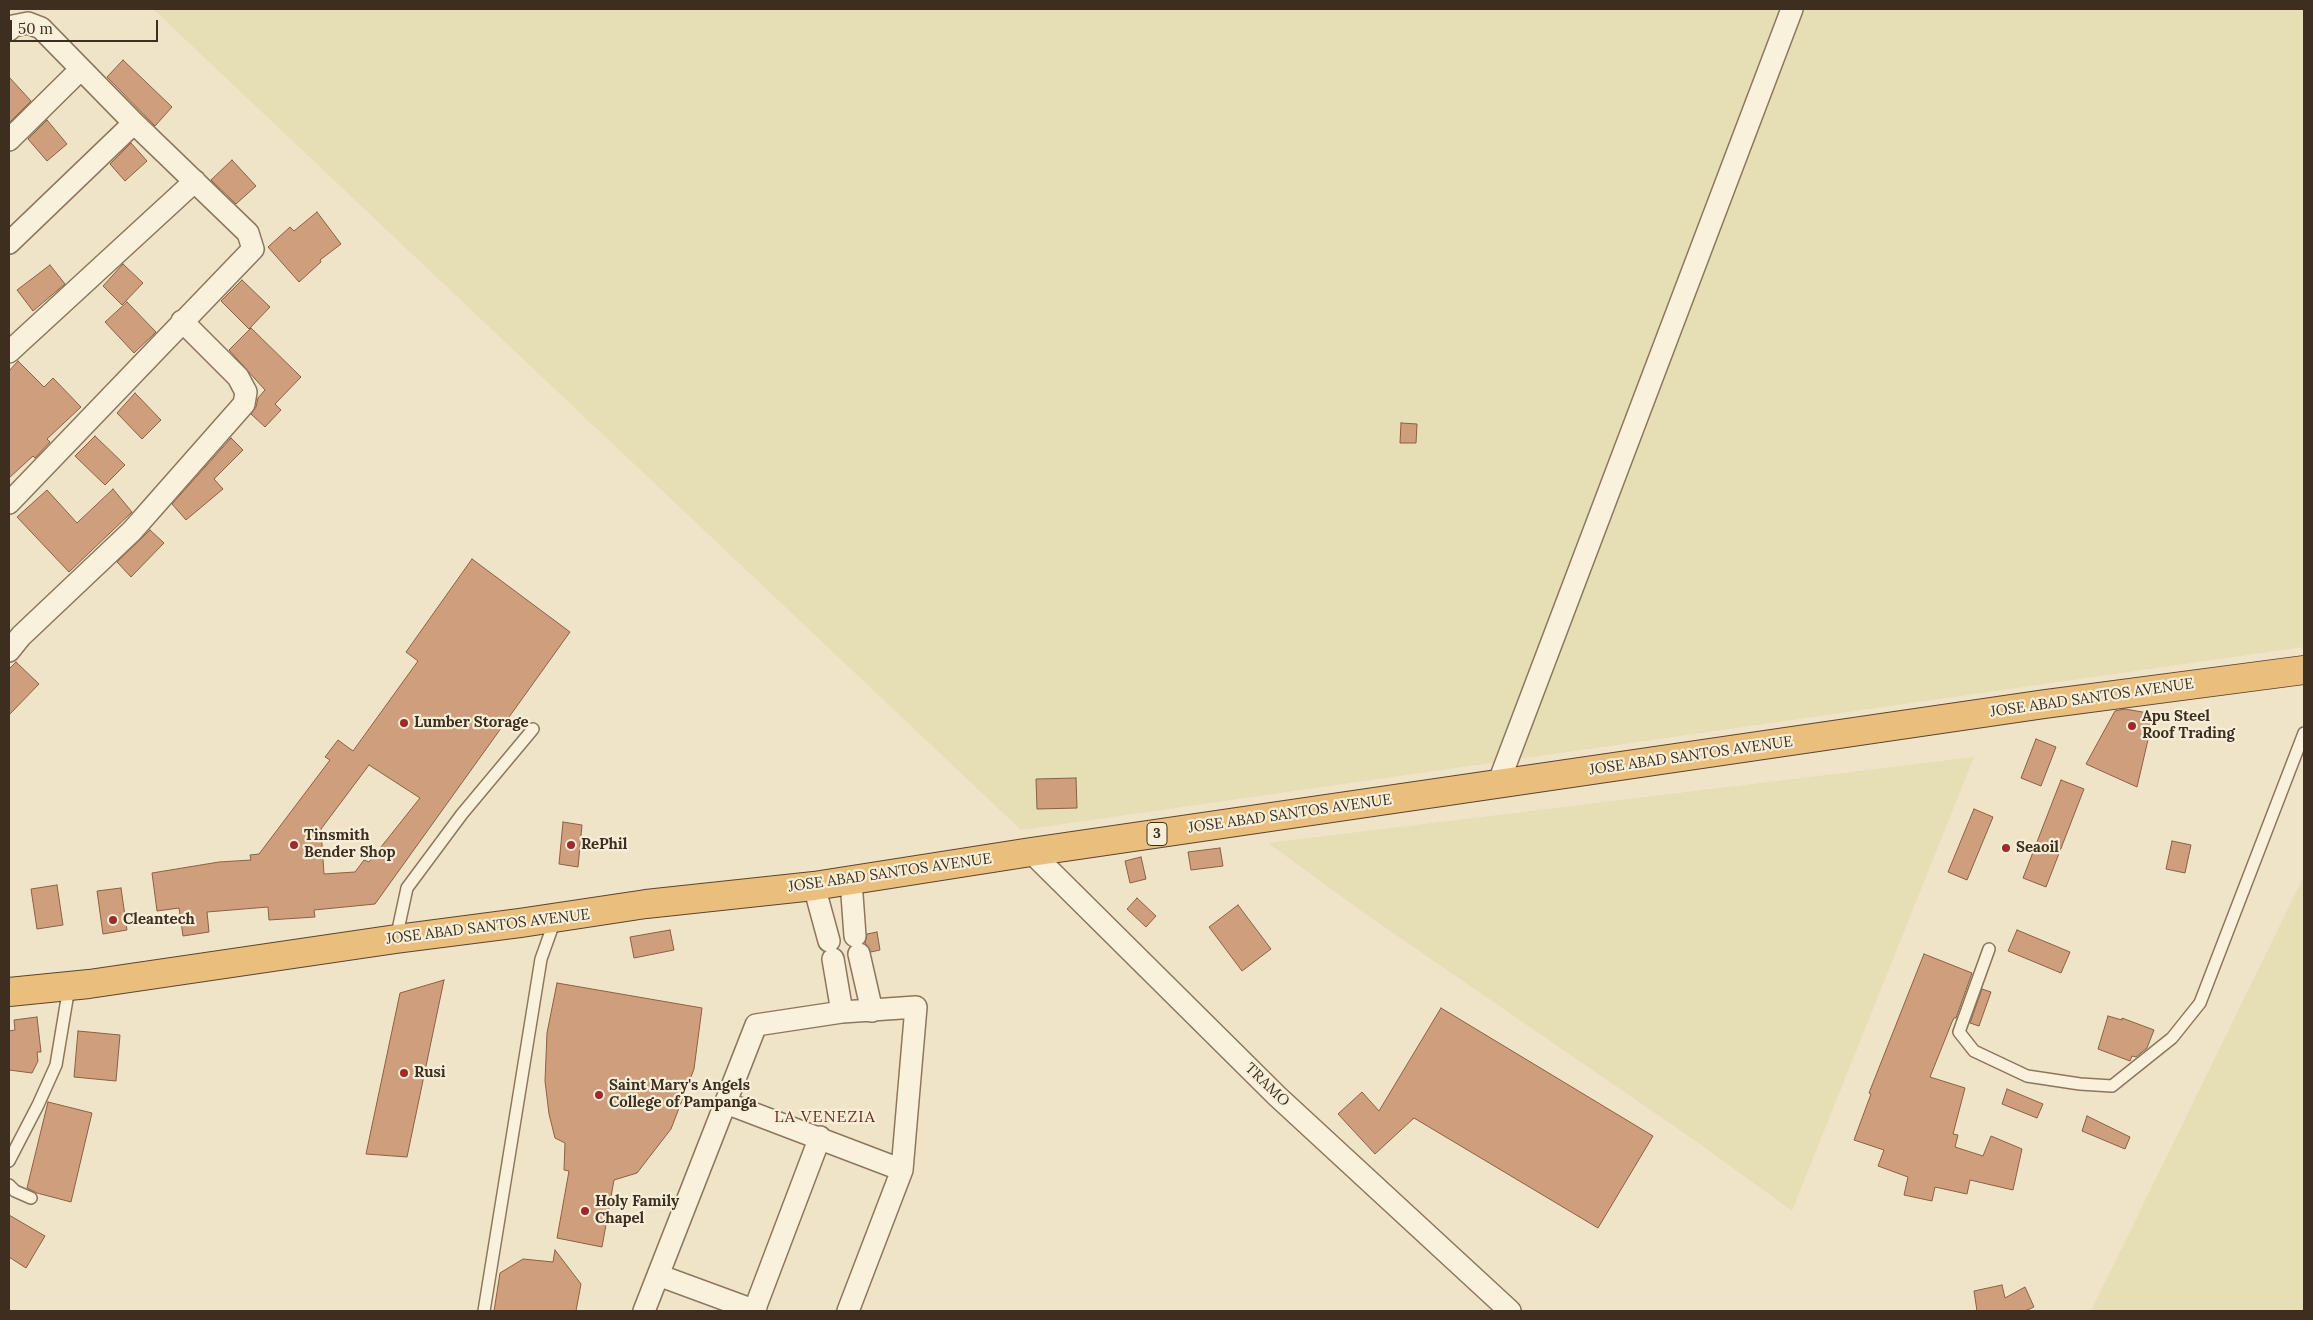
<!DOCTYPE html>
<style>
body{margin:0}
#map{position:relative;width:2313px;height:1320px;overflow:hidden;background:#f0e4c8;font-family:Lora,serif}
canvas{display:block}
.frame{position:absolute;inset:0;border:10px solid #3d2e20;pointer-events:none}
.scale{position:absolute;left:10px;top:20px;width:148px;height:22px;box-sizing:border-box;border:2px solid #3d2e20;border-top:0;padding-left:6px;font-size:15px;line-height:18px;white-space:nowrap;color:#3d2e20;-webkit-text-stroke:4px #f7eed8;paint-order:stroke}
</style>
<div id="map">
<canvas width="2313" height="1320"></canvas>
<div class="frame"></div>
<div class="scale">50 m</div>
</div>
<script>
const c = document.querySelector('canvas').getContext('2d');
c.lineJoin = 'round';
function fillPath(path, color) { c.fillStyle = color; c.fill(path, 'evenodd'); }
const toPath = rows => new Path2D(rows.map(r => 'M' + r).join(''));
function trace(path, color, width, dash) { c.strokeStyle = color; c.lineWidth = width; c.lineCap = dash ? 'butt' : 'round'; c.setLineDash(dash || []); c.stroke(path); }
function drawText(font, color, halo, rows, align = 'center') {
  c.font = font + ' Lora,serif'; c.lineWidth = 4.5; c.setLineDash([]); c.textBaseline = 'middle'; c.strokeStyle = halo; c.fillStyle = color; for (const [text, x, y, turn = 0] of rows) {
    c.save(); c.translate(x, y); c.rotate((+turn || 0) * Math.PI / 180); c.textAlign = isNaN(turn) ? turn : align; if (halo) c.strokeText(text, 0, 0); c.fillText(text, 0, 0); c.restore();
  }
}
fillPath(toPath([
 [153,9,2304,9,2304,647,1021,830],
 [1974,757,1792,1211,1700,1144,1364,913,1268,843],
 [2304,876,2304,1311,2091,1311]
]), '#e6deb5');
const building = toPath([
 [123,60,172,107,155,126,107,77,123,60],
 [9,77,31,101,9,123,9,77],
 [47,120,67,144,47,161,28,139,47,120],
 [131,143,147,161,125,181,110,164,131,143],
 [232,160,256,186,236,204,211,180,232,160],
 [317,212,341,244,320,260,321,262,299,282,268,247,290,227,294,231,317,212],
 [123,264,143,283,122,305,103,286,123,264],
 [50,265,65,284,33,311,17,290,50,265],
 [242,280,270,307,249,329,221,301,242,280],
 [127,302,156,332,134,353,105,322,127,302],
 [251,328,301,377,275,404,281,410,265,427,251,414,256,407,258,398,265,390,229,350,251,328],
 [18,361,44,387,53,378,81,407,47,439,50,442,35,458,33,456,9,478,9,371,18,361],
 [135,393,161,420,142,439,117,413,135,393],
 [1401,423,1417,424,1416,443,1400,443,1401,423],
 [95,436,125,465,105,485,75,456,95,436],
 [231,438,243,450,214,479,223,489,186,520,172,504,231,438],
 [113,489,132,512,69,572,17,517,47,490,77,523,113,489],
 [150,530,164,543,131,577,117,562,150,530],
 [472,559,570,632,375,904,314,910,315,917,269,920,268,907,207,912,209,932,183,936,179,908,157,911,152,873,219,862,251,860,250,855,259,854,330,760,325,757,338,740,353,751,418,661,406,652,472,559],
 [369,765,420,798,369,862,364,860,355,872,324,874,321,829,369,765],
 [16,662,39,684,9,715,9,669,16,662],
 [2125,709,2154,714,2137,787,2086,764,2115,711,2125,709],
 [2036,739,2056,747,2041,786,2021,778,2036,739],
 [1076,778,1077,808,1037,809,1036,779,1076,778],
 [2061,780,2084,789,2046,887,2023,878,2061,780],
 [1974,809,1993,817,1967,880,1948,872,1974,809],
 [563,822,582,825,578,867,559,864,563,822],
 [2172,841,2191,845,2185,873,2166,869,2172,841],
 [1220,848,1223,866,1191,870,1188,852,1220,848],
 [1141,857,1146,879,1130,883,1125,861,1141,857],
 [57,885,63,925,37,929,31,889,57,885],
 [121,888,127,930,103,934,97,891,121,888],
 [1137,898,1156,916,1146,927,1127,909,1137,898],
 [1238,905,1271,949,1242,971,1209,927,1238,905],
 [670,930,674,950,634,958,630,937,670,930],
 [2017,930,2070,952,2061,973,2008,951,2017,930],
 [877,932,880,950,871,952,865,943,867,934,877,932],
 [1924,954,1972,973,1956,1018,1954,1018,1952,1022,1930,1077,1965,1088,1953,1134,1958,1135,1955,1147,1983,1156,1991,1136,2022,1149,2013,1190,1970,1180,1967,1194,1935,1187,1932,1201,1904,1195,1908,1177,1878,1166,1884,1150,1854,1140,1871,1094,1869,1093,1924,954],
 [444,980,407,1157,366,1154,400,993,444,980],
 [557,983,702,1008,694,1069,671,1129,637,1173,614,1180,602,1247,557,1238,569,1171,564,1170,565,1143,555,1138,549,1114,545,1081,547,1033,557,983],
 [1982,989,1991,992,1979,1026,1970,1023,1982,989],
 [1441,1008,1653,1136,1598,1228,1414,1118,1375,1154,1338,1114,1362,1092,1379,1111,1441,1008],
 [2108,1016,2122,1020,2122,1018,2154,1030,2147,1048,2136,1057,2132,1056,2130,1061,2098,1049,2108,1016],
 [37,1017,41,1052,37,1052,38,1061,32,1073,9,1070,9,1031,15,1030,14,1020,37,1017],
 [78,1031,120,1035,116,1081,74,1077,78,1031],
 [2007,1089,2043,1104,2037,1118,2002,1104,2007,1089],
 [48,1102,92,1113,71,1202,37,1193,27,1188,48,1102],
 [2087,1116,2130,1137,2125,1149,2082,1131,2087,1116],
 [9,1215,45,1236,26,1268,9,1257,9,1215],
 [555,1250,581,1284,576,1311,494,1311,500,1273,523,1259,553,1262,555,1250],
 [2002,1285,2005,1298,2025,1287,2034,1307,2025,1311,1977,1311,1974,1291,2002,1285]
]);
fillPath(building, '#cf9f7d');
trace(building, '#8d5f41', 1);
const service = toPath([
 [396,939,407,888,462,814,533,729],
 [1989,949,1959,1032,1974,1051,2027,1076,2080,1084,2112,1086,2172,1038,2200,1003,2304,733],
 [9,1161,38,1105,56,1065,69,987],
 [9,1185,15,1191,31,1198],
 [484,1311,541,959,556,917]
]);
const minor = toPath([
 [9,30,13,26,28,23,41,28,134,123,248,233,253,249,9,503],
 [9,140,81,69],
 [9,243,134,123],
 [9,352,195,181],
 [9,651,21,636,132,531,244,404,246,392,238,377,182,321],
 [1498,784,1792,9],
 [1031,852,1277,1096,1510,1311],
 [851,881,855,936],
 [814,886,829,941],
 [859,954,872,1011],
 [833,959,842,1012],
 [726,1103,902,1170],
 [658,1275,756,1311],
 [644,1311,756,1025,842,1012,916,1007,902,1170,848,1311],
 [754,1311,820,1137]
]);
const trunk = toPath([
 [9,992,89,984,396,939,520,923,646,904,814,886,1031,852,2045,704,2304,670]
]);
trace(service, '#8d765c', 14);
trace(minor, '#8d765c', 24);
trace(trunk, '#5b4430', 30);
trace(service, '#faf1dc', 11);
trace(minor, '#faf1dc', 21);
trace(trunk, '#eabe7c', 28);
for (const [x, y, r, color] of [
 [404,723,5,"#9e2a2b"],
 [2132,726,5,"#9e2a2b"],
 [294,845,5,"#9e2a2b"],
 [571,845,5,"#9e2a2b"],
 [2006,848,5,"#9e2a2b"],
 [113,920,5,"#9e2a2b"],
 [404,1073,5,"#9e2a2b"],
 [599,1095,5,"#9e2a2b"],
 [585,1211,5,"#9e2a2b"]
]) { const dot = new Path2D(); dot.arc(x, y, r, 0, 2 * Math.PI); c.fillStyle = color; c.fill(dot); trace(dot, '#f7eed8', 2); }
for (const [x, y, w] of [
 [1157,834,20]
]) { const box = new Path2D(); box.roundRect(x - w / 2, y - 11.5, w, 23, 4); c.fillStyle = '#f7eed8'; c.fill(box); trace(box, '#3d2e20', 1); }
drawText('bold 14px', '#3d2e20', null, [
 ["3",1157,834]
]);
drawText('15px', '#3d2e20', '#f7eed8', [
 ["JOSE ABAD SANTOS AVENUE",2092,698,-8],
 ["JOSE ABAD SANTOS AVENUE",1691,756,-8],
 ["JOSE ABAD SANTOS AVENUE",1290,814,-8],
 ["JOSE ABAD SANTOS AVENUE",890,873,-8],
 ["JOSE ABAD SANTOS AVENUE",488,927,-7],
 ["TRAMO",1267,1085,44]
]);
drawText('bold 15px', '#3d2e20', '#f7eed8', [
 ["Apu Steel",2142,717],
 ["Roof Trading",2142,734],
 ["Lumber Storage",414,723],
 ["Tinsmith",304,836],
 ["Bender Shop",304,853],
 ["RePhil",581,845],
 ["Seaoil",2016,848],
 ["Cleantech",123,920],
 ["Rusi",414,1073],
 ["Saint Mary's Angels",609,1086],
 ["College of Pampanga",609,1103],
 ["Holy Family",595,1202],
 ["Chapel",595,1219]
], 'left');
c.letterSpacing = '1px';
drawText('16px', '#6b2e1e', '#f7eed8', [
 ["LA VENEZIA",825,1117]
]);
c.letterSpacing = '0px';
</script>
